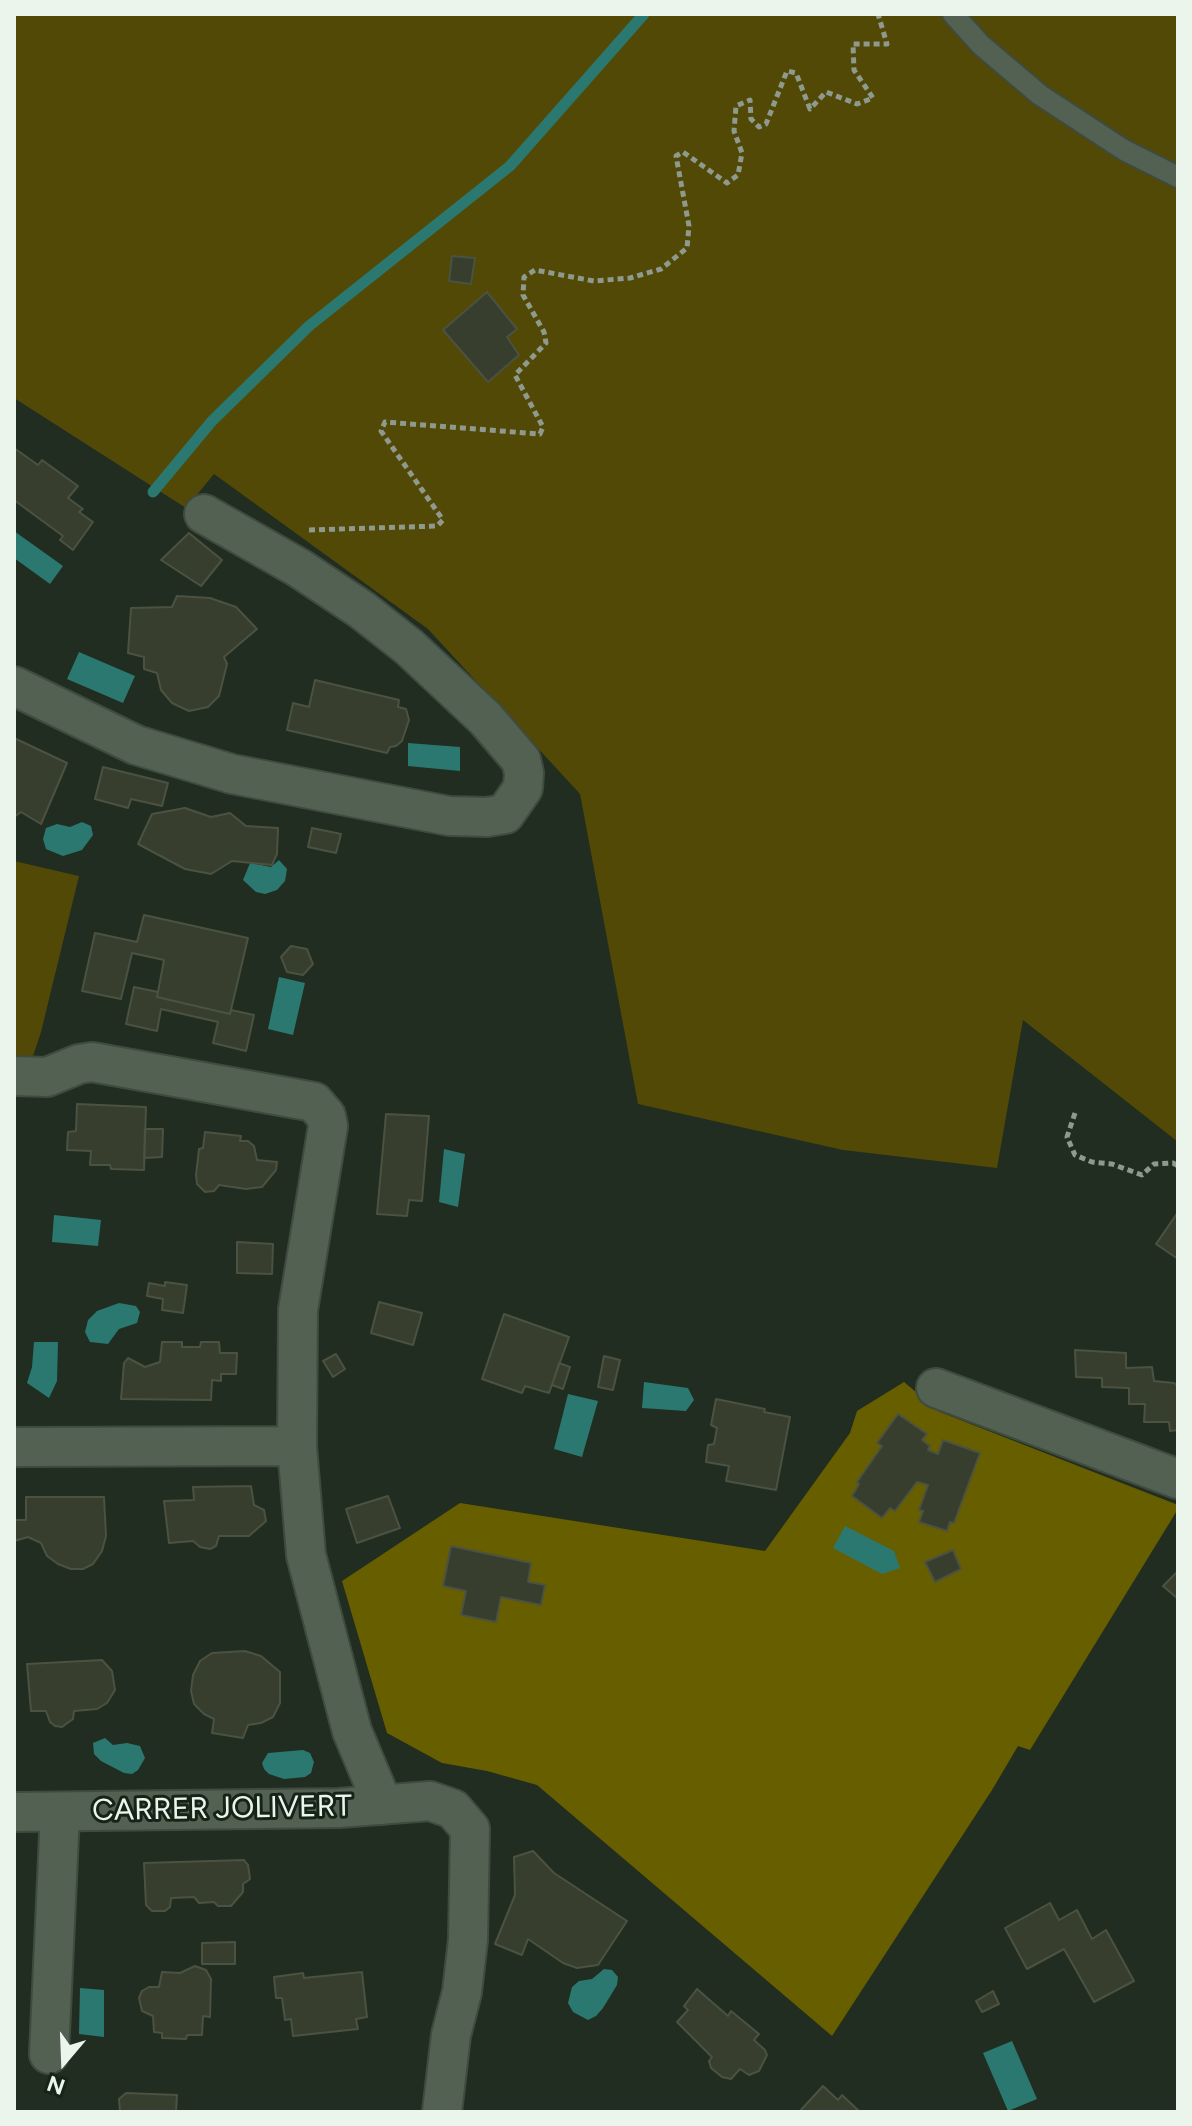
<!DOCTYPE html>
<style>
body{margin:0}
#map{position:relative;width:1192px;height:2126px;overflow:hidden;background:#202d20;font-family:Figtree,sans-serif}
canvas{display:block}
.frame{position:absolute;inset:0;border:16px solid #ecf5ec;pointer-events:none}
.north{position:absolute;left:24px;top:2022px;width:80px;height:80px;-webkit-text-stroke:6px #162317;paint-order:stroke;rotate:199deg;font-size:22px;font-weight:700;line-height:32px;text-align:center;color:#ecf5ec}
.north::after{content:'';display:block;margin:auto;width:28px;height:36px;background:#ecf5ec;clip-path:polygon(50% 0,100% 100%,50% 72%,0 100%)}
</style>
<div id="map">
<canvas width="1192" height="2126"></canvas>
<div class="frame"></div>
<div class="north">N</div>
</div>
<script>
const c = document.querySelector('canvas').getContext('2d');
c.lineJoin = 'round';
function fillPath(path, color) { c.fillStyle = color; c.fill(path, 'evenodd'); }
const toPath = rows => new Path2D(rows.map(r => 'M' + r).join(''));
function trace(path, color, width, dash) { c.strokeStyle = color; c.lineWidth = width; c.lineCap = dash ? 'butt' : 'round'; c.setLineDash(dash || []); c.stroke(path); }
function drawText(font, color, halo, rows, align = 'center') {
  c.font = font + ' Figtree,sans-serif'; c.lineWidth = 6; c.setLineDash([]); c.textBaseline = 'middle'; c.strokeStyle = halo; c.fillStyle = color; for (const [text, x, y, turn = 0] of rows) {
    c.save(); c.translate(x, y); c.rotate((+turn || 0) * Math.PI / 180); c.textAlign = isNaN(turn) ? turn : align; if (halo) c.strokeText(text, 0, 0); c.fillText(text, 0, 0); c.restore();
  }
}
fillPath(toPath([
 [14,14,1178,14,1178,1142,1023,1020,997,1168,843,1150,638,1104,580,794,428,629,214,474,186,508,14,398],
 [14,861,79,876,41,1032,30,1065,14,1062]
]), '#514905');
fillPath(toPath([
 [904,1382,940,1412,1178,1505,1178,1509,1030,1750,1018,1746,992,1790,832,2036,537,1785,487,1771,442,1763,387,1733,342,1581,460,1503,765,1551,850,1433,857,1411]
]), '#675e00');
fillPath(toPath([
 [14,531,63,566,50,584,14,558],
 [79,652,135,676,123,703,67,679],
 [408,743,460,747,460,771,408,766],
 [82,822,91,826,93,835,82,850,63,856,46,849,43,839,46,828,57,824,70,827],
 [279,860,287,869,285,881,277,890,265,894,256,892,243,880,250,863,271,867],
 [279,977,305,983,293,1035,268,1029],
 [444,1149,465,1154,458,1207,439,1202],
 [54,1215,101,1220,98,1246,52,1242],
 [119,1303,136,1306,140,1312,137,1323,119,1329,108,1344,90,1342,85,1332,88,1320,97,1311],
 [34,1342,58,1342,57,1381,49,1398,27,1383,32,1367],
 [644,1382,688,1388,694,1400,686,1411,642,1408],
 [568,1394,598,1401,582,1457,554,1449],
 [845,1526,894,1551,900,1568,882,1574,833,1548],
 [105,1738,113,1745,127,1743,140,1746,145,1758,138,1770,132,1774,124,1773,101,1761,94,1754,93,1743],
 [303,1750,310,1753,314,1762,311,1773,305,1777,284,1779,269,1774,264,1769,262,1763,268,1753],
 [604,1969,612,1970,618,1977,617,1985,603,2008,596,2016,588,2020,573,2012,568,2003,572,1987,579,1981,592,1979],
 [80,1988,104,1990,104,2037,79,2034],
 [1012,2041,1037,2099,1008,2111,983,2053]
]), '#2b7871');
trace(toPath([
 [153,492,212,421,309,326,510,166,644,14]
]), '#2b7871', 11);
const building = toPath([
 [452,256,475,258,471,284,449,281,452,256],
 [487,292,517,329,507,337,519,355,488,382,443,330,487,292],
 [14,448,38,465,42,460,78,486,68,498,83,509,79,512,93,522,73,550,60,540,63,536,14,500,14,448],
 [189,533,222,560,201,586,161,560,189,533],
 [177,596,210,598,236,607,257,629,224,657,227,664,219,696,208,707,189,711,172,703,161,690,157,673,144,669,144,657,128,653,131,608,172,607,177,596],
 [315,680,399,700,398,707,406,709,409,720,402,741,396,746,390,747,387,753,287,730,293,703,309,707,315,680],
 [14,738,67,763,41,824,21,812,14,817,14,738],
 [103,767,168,783,162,806,131,799,128,808,95,799,103,767],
 [185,808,211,817,230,813,246,826,278,828,277,854,272,865,232,861,211,874,185,869,138,844,152,814,185,808],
 [312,828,341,834,336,853,308,847,312,828],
 [144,915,248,938,230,1014,157,997,164,960,132,953,121,999,82,991,95,933,137,942,144,915],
 [291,946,307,949,313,964,303,975,287,972,281,957,291,946],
 [134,987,158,992,157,997,230,1014,231,1010,254,1015,246,1051,213,1043,218,1022,161,1009,157,1031,126,1024,134,987],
 [77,1104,146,1107,144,1170,111,1169,110,1165,90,1165,91,1151,67,1150,68,1132,76,1131,77,1104],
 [386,1114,429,1116,422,1201,409,1200,407,1216,377,1214,386,1114],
 [145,1129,163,1129,162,1157,144,1158,145,1129],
 [205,1132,241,1136,240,1141,248,1141,254,1146,257,1160,277,1162,276,1170,262,1187,246,1189,219,1185,214,1191,205,1192,197,1184,196,1175,199,1149,203,1148,205,1132],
 [1178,1212,1178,1259,1156,1244,1178,1212],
 [237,1242,273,1244,272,1274,237,1273,237,1242],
 [165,1282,187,1285,183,1313,162,1310,163,1299,147,1296,149,1283,165,1286,165,1282],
 [379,1302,422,1313,413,1345,371,1333,379,1302],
 [504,1314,569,1337,549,1393,525,1386,522,1393,482,1379,504,1314],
 [162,1342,182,1342,182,1347,200,1347,201,1342,219,1342,220,1353,237,1353,236,1374,221,1374,221,1381,212,1380,211,1400,121,1399,124,1363,128,1358,145,1367,160,1362,162,1342],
 [1075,1350,1126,1353,1126,1368,1152,1367,1154,1381,1174,1383,1178,1386,1178,1430,1170,1431,1169,1422,1144,1422,1145,1404,1129,1404,1129,1388,1102,1387,1102,1378,1076,1377,1075,1350],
 [336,1354,345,1369,333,1377,323,1361,336,1354],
 [604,1356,620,1360,613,1390,598,1387,604,1356],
 [559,1363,570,1367,563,1389,552,1385,559,1363],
 [716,1399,765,1409,764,1412,790,1417,776,1490,726,1481,729,1466,706,1462,708,1445,714,1444,717,1428,711,1425,716,1399],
 [898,1414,927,1434,922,1440,930,1446,928,1450,938,1454,943,1440,980,1453,954,1523,950,1522,947,1531,919,1522,923,1511,919,1510,928,1485,917,1482,895,1511,890,1508,882,1518,852,1496,859,1484,857,1482,882,1446,877,1443,898,1414],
 [251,1486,254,1505,264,1510,266,1521,249,1536,219,1536,216,1546,210,1549,200,1547,193,1541,169,1543,164,1501,194,1500,193,1487,251,1486],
 [388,1496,400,1528,357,1543,346,1509,388,1496],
 [26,1497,104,1497,106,1536,102,1551,93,1564,83,1569,71,1569,58,1564,47,1556,41,1543,28,1537,14,1541,14,1520,26,1520,26,1497],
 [451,1546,531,1563,528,1582,545,1585,541,1605,501,1597,496,1622,461,1615,466,1591,443,1586,451,1546],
 [953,1550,961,1569,935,1582,925,1562,953,1550],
 [1178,1571,1178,1598,1177,1598,1163,1586,1178,1571],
 [245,1651,261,1656,280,1672,280,1703,273,1717,261,1723,248,1725,243,1738,212,1733,214,1719,204,1714,194,1704,191,1691,193,1675,200,1661,212,1653,245,1651],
 [102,1660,112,1671,115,1690,107,1703,97,1709,74,1711,73,1719,62,1727,55,1726,50,1722,46,1711,31,1711,27,1664,102,1660],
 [533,1851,554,1873,627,1921,598,1965,577,1968,563,1963,528,1939,522,1955,495,1944,515,1895,514,1857,533,1851],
 [244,1860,248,1865,250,1879,243,1884,243,1892,231,1906,218,1906,214,1902,199,1903,194,1897,171,1898,170,1907,165,1911,152,1911,146,1905,144,1863,244,1860],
 [1050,1903,1059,1920,1077,1910,1092,1939,1106,1930,1134,1981,1094,2002,1064,1949,1027,1969,1005,1928,1050,1903],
 [235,1942,235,1964,202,1964,202,1943,235,1942],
 [195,1966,206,1970,211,1979,210,2017,203,2016,202,2035,187,2035,186,2039,162,2038,162,2033,154,2032,153,2016,142,2011,139,1998,142,1991,149,1987,159,1987,162,1972,180,1973,195,1966],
 [362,1972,367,2017,356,2019,358,2029,293,2036,291,2019,285,2020,282,1998,276,1998,274,1977,303,1973,304,1978,362,1972],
 [697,1989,728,2016,731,2011,759,2034,754,2040,765,2050,767,2055,759,2071,749,2075,740,2069,731,2079,722,2077,711,2068,709,2061,712,2057,677,2022,688,2010,684,2006,697,1989],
 [993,1991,999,2004,982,2012,976,2001,993,1991],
 [823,2086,838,2100,842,2095,860,2112,799,2112,823,2086],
 [126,2093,177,2095,176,2112,120,2112,119,2099,126,2093]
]);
fillPath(building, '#383e2d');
trace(building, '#4c5241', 2);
const service = toPath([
 [953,14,981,45,1040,95,1124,150,1178,177]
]);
const minor = toPath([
 [14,686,136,745,232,774,449,816,487,817,505,814,523,788,524,773,521,760,486,719,409,647,362,610,299,568,204,514],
 [14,1076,47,1077,79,1064,92,1062,314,1102,326,1116,328,1126,298,1310,297,1446,306,1555,352,1731,383,1805],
 [936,1388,1178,1479],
 [14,1447,297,1446],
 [14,1812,339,1808,430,1801,453,1809,470,1829,468,1940,462,1992,451,2035,442,2112],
 [49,2054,60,1813]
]);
trace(service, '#3f4b3f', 24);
trace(minor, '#3f4b3f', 42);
trace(toPath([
 [309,530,437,526,443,520,381,431,385,422,540,434,543,427,515,375,546,343,544,332,523,295,524,277,535,270,594,281,630,278,661,269,687,248,689,226,676,156,683,152,727,183,738,175,742,153,734,131,736,106,750,100,751,119,759,127,766,124,787,71,796,73,810,109,826,92,857,104,873,98,854,70,853,44,887,44,878,14],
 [1075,1113,1067,1137,1075,1155,1092,1162,1112,1164,1142,1175,1154,1164,1173,1163,1178,1166]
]), '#8f9a8f', 5, [6, 4]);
trace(service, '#526152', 20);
trace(minor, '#526152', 38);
drawText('30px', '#ecf5ec', '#162317', [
 ["CARRER JOLIVERT",222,1809,-1]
]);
</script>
